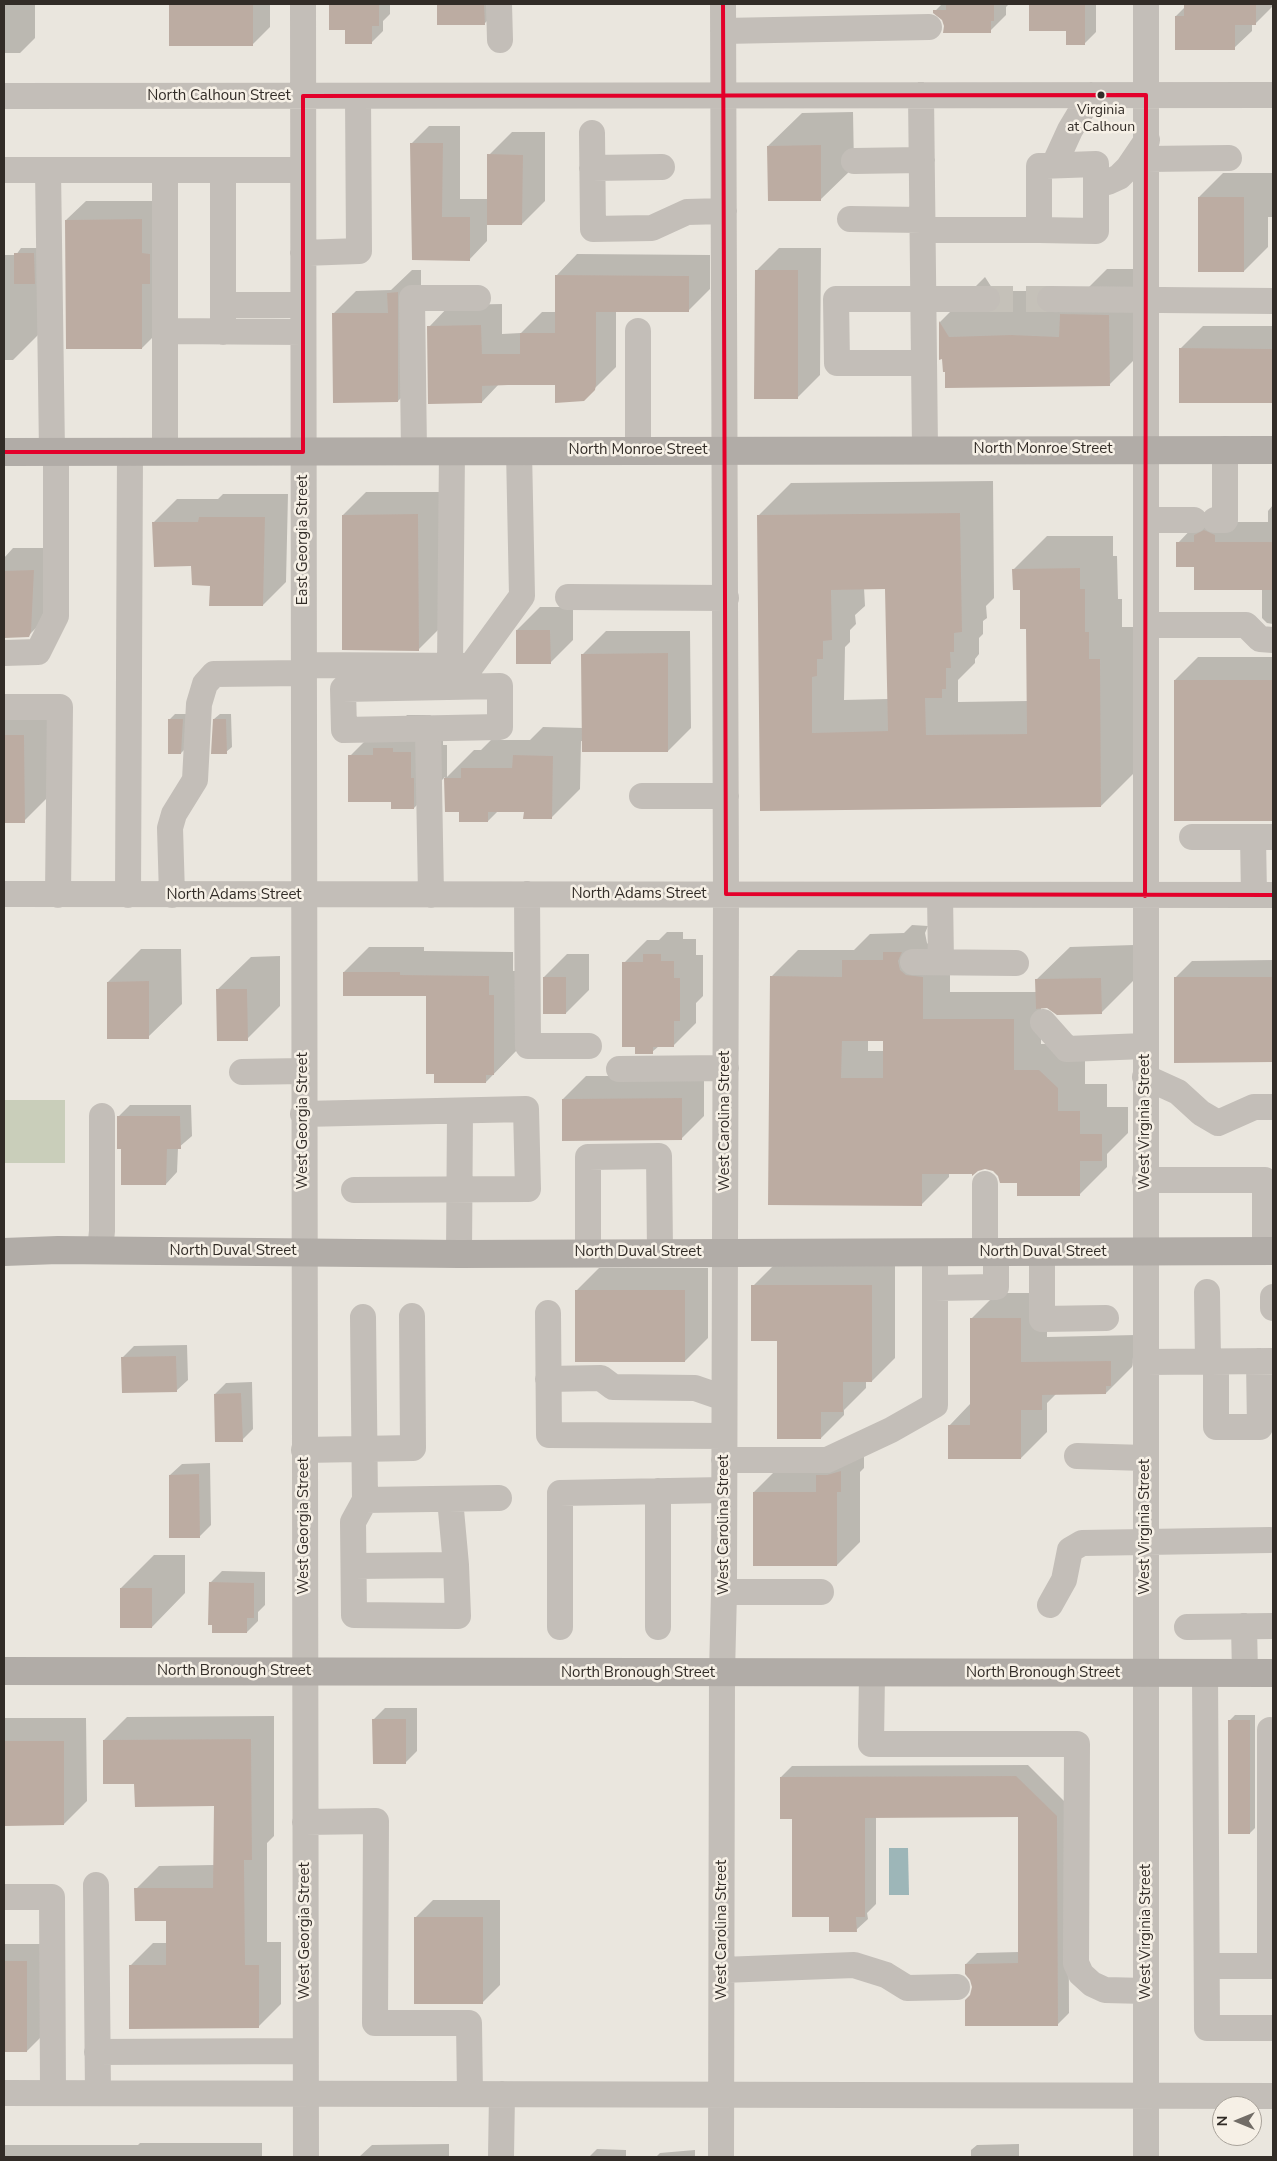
<!DOCTYPE html>
<style>
body{margin:0}
#map{position:relative;width:1277px;height:2161px;overflow:hidden;background:#eae6de;font-family:"Nunito Sans",sans-serif}
canvas{display:block}
.frame{position:absolute;inset:0;border:5px solid #322c27;pointer-events:none}
.north{position:absolute;left:1212px;top:2096px;width:50px;height:50px;box-sizing:border-box;background:#f6f0e6;border:1px solid #a8a29a;border-radius:50%;rotate:270deg;font-size:14px;font-weight:700;line-height:20px;text-align:center;color:#322c27}
.north::after{content:'';display:block;margin:auto;width:18px;height:22px;background:#726d67;clip-path:polygon(50% 0,100% 100%,50% 72%,0 100%)}
</style>
<div id="map">
<canvas width="1277" height="2161"></canvas>
<div class="frame"></div>
<div class="north">N</div>
</div>
<script>
const c = document.querySelector('canvas').getContext('2d');
c.lineJoin = 'round';
function fillPath(path, color) { c.fillStyle = color; c.fill(path, 'evenodd'); }
const toPath = rows => new Path2D(rows.map(r => 'M' + r).join(''));
function trace(path, color, width, dash) { c.strokeStyle = color; c.lineWidth = width; c.lineCap = dash ? 'butt' : 'round'; c.setLineDash(dash || []); c.stroke(path); }
function drawText(font, color, halo, rows, align = 'center') {
  c.font = font + ' "Nunito Sans",sans-serif'; c.lineWidth = 5; c.setLineDash([]); c.textBaseline = 'middle'; c.strokeStyle = halo; c.fillStyle = color; for (const [text, x, y, turn = 0] of rows) {
    c.save(); c.translate(x, y); c.rotate((+turn || 0) * Math.PI / 180); c.textAlign = isNaN(turn) ? turn : align; if (halo) c.strokeText(text, 0, 0); c.fillText(text, 0, 0); c.restore();
  }
}
fillPath(toPath([
 [4,1100,65,1100,65,1163,4,1163]
]), '#c9ceba');
fillPath(toPath([
 [889,1848,908,1848,909,1895,889,1895]
]), '#9db6b8');
fillPath(toPath([
 [4,4,35,4,35,38,20,53,4,53],
 [170,4,270,4,270,27,253,44,170,45],
 [332,4,390,4,390,14,383,21,383,31,372,42,346,29,330,6],
 [438,4,504,4,484,24,439,24],
 [942,4,1009,4,1006,7,1006,15,990,31,945,26,943,19,935,11],
 [1030,4,1096,4,1096,32,1085,43,1068,30,1030,30],
 [1185,4,1273,4,1273,6,1255,24,1252,24,1252,31,1234,48,1176,16,1185,7],
 [853,112,854,167,820,200,768,146,802,113],
 [429,126,460,126,460,199,488,199,489,155,512,132,545,132,545,201,522,224,487,224,487,241,469,260,413,259,411,144],
 [1223,173,1273,173,1273,217,1268,217,1268,247,1244,271,1199,197],
 [86,201,160,201,161,329,142,348,66,220],
 [21,248,39,248,46,327,13,360,4,360,4,255,16,255],
 [779,248,821,248,820,375,797,398,756,271],
 [577,254,710,255,710,289,689,310,616,310,616,367,583,400,556,384,499,384,482,402,429,327,450,305,502,304,502,334,521,333,542,312,556,312,556,276],
 [1107,269,1154,269,1155,339,1109,385,946,370,943,358,940,358,940,322,985,277,994,291,1085,291],
 [412,270,421,270,421,378,398,401,333,314,356,291,391,290],
 [1203,326,1273,326,1273,402,1180,402,1180,349],
 [993,481,994,598,986,606,987,618,983,621,983,634,979,638,979,654,975,659,975,663,958,680,958,702,1028,701,1027,628,1021,589,1014,569,1047,536,1113,536,1113,556,1117,556,1118,599,1122,599,1122,627,1133,627,1134,773,1101,806,761,810,758,516,791,483],
 [864,588,886,588,889,699,844,700,845,647,850,642,850,630,856,624,855,615,865,606],
 [366,492,441,492,442,626,419,649,343,515],
 [223,494,288,494,286,582,263,605,211,584,154,522,177,499,218,499],
 [1273,505,1273,624,1267,623,1262,618,1262,589,1196,565,1178,543,1198,522,1268,522,1268,511],
 [13,548,56,548,51,613,28,636,4,637,4,558],
 [540,607,573,607,573,640,550,663,517,630],
 [606,631,690,631,691,728,668,751,581,741,580,789,551,818,525,811,498,811,488,821,460,811,446,811,445,777,414,808,392,801,350,756,383,723,400,722,407,715,426,715,443,719,443,745,447,745,447,777,474,750,481,750,491,740,530,740,543,727,583,728,583,654],
 [1198,657,1273,657,1273,819,1176,820,1175,680],
 [57,702,57,788,24,821,4,821,4,703],
 [175,714,188,714,186,748,181,753,170,719],
 [220,714,231,714,232,747,226,752,214,719],
 [912,925,928,926,925,933,927,943,933,948,950,950,950,992,1037,992,1036,980,1070,947,1134,945,1135,979,1101,1013,1048,1006,1041,1007,1041,1044,1066,1044,1085,1061,1085,1084,1107,1084,1107,1107,1128,1107,1128,1133,1107,1154,1107,1167,1080,1194,1018,1182,999,1175,994,1170,985,1168,949,1173,949,1177,922,1204,771,977,798,950,854,950,870,934,904,933],
 [868,1039,884,1039,884,1051,868,1051],
 [667,932,683,932,683,939,696,939,696,955,703,955,703,996,696,1003,696,1023,673,1046,659,1046,652,1052,624,963,647,940,659,940],
 [369,947,424,947,424,951,513,952,513,971,518,971,518,1049,486,1082,428,995,344,972],
 [141,949,181,949,182,1004,148,1037,108,982],
 [567,954,589,954,589,990,566,1013,544,977],
 [280,956,280,1006,247,1039,217,990,251,957],
 [1273,960,1273,1061,1176,1062,1175,978,1192,961],
 [586,1076,704,1076,704,1116,681,1139,563,1099],
 [130,1105,191,1105,192,1136,178,1148,177,1172,166,1184,123,1148,118,1117],
 [776,1263,895,1263,895,1358,872,1381,866,1381,866,1388,844,1410,844,1415,821,1438,753,1286],
 [599,1268,708,1268,708,1338,685,1361,576,1291],
 [997,1293,1047,1293,1047,1337,1136,1335,1136,1359,1132,1363,1132,1367,1106,1393,1056,1394,1047,1403,1047,1432,1021,1458,949,1426,971,1403,971,1319],
 [187,1345,188,1380,176,1391,123,1357,134,1346],
 [252,1382,253,1429,242,1440,215,1394,226,1383],
 [864,1449,864,1468,860,1472,860,1542,837,1565,754,1492,777,1469],
 [210,1463,211,1525,199,1537,170,1475,182,1464],
 [154,1555,185,1555,185,1593,152,1627,121,1588],
 [222,1571,265,1572,265,1605,258,1612,258,1621,247,1632,210,1583],
 [385,1708,417,1708,417,1751,406,1762,373,1720],
 [1235,1715,1255,1715,1255,1828,1250,1833,1229,1721],
 [274,1716,274,1836,267,1843,267,1942,281,1942,281,2004,258,2027,130,1966,153,1943,168,1943,167,1920,136,1889,159,1866,214,1865,215,1805,136,1782,104,1740,127,1717],
 [4,1718,86,1718,87,1801,64,1824,4,1824],
 [1028,1765,1068,1805,1069,2013,1057,2025,971,1995,973,1987,966,1964,977,1953,1019,1952,1019,1816,876,1816,876,1904,867,1913,868,1919,856,1930,830,1915,793,1818,781,1777,792,1766],
 [433,1900,500,1900,500,1985,483,2002,416,1917],
 [4,1944,44,1944,44,2034,27,2051,4,2051],
 [140,2143,262,2143,262,2157,267,2157,4,2157,4,2145,138,2145],
 [449,2144,449,2157,359,2157,372,2145],
 [1019,2144,1019,2157,971,2157,971,2150,977,2145],
 [597,2149,626,2150,626,2157,589,2157],
 [695,2150,695,2157,656,2157,660,2153]
]), '#0003');
fillPath(toPath([
 [169,4,253,4,253,46,169,46],
 [345,4,379,5,379,26,372,26,372,44,345,44,345,30,329,30,329,5],
 [437,4,484,4,485,25,437,25],
 [946,4,994,4,994,21,991,21,991,33,943,33,944,26,942,20,933,13,933,10,946,10],
 [1029,4,1085,4,1085,45,1066,45,1066,31,1029,31],
 [1184,4,1256,4,1256,25,1235,25,1235,50,1175,50,1175,16,1184,16],
 [410,143,443,143,442,217,470,217,470,261,412,260],
 [821,145,821,201,768,201,767,146],
 [487,154,523,155,522,225,487,225],
 [1198,197,1244,197,1244,272,1198,272],
 [142,219,142,253,150,254,150,284,142,284,142,349,66,349,65,220],
 [14,253,34,253,35,284,14,284],
 [755,270,798,270,798,399,754,399],
 [555,275,689,276,689,312,596,312,596,384,595,390,584,401,555,403,555,385,508,385,482,386,482,403,428,404,427,326,481,325,482,354,520,354,520,333,555,333],
 [398,292,398,402,333,403,332,313,388,313,387,293],
 [1060,314,1109,315,1110,386,945,388,945,372,943,372,942,359,939,360,939,321,949,337,1011,335,1059,337],
 [1179,348,1273,349,1273,403,1179,403],
 [960,513,962,632,954,633,954,652,950,652,951,668,946,668,946,689,942,689,942,698,925,698,926,735,1027,734,1026,629,1020,629,1020,590,1013,590,1012,569,1080,568,1080,589,1085,589,1085,632,1089,632,1089,659,1100,659,1101,807,760,811,757,515],
 [885,589,888,731,812,733,812,677,817,676,817,659,823,659,823,641,832,640,831,590],
 [418,514,419,651,342,650,342,515],
 [199,517,265,517,263,606,209,606,210,586,192,585,191,566,154,567,152,522,198,522],
 [1204,530,1215,535,1215,542,1273,542,1273,590,1194,590,1194,567,1176,567,1176,542,1194,542,1194,535],
 [34,570,31,632,29,637,4,638,4,571],
 [516,630,550,630,551,664,516,664],
 [668,653,668,752,582,752,581,654],
 [1174,680,1273,680,1273,821,1174,821],
 [168,719,183,719,181,754,168,754],
 [213,719,226,719,227,754,211,754],
 [4,735,24,735,25,823,4,823],
 [373,748,393,748,393,752,411,752,411,778,414,778,414,809,391,809,391,802,348,802,348,755,373,755],
 [513,755,553,756,552,819,523,819,524,812,488,812,488,822,459,822,459,812,445,812,444,778,461,778,461,768,512,768],
 [883,952,902,952,898,961,900,970,906,975,923,977,923,1019,1014,1019,1014,1070,1039,1070,1058,1088,1058,1111,1080,1111,1080,1134,1102,1134,1102,1161,1080,1161,1080,1196,1017,1196,1017,1183,1000,1183,998,1176,993,1171,985,1169,978,1171,972,1176,972,1174,922,1174,922,1206,768,1205,770,976,842,977,842,960,883,960],
 [842,1041,883,1041,883,1078,841,1078],
 [643,954,661,954,661,961,674,961,674,978,680,978,680,1021,674,1021,674,1047,653,1047,653,1054,635,1054,635,1047,622,1047,622,962,643,962],
 [343,972,400,972,400,975,489,976,489,995,494,995,494,1075,486,1075,486,1083,434,1083,434,1074,426,1074,426,996,343,996],
 [543,977,566,977,566,1014,543,1014],
 [1174,977,1273,977,1273,1062,1174,1063],
 [1101,978,1102,1014,1057,1015,1047,1008,1036,1009,1035,979],
 [149,981,149,1039,107,1039,107,982],
 [216,989,247,989,248,1041,217,1041],
 [682,1098,682,1140,562,1141,562,1099],
 [117,1116,180,1116,181,1149,167,1149,166,1185,121,1185,121,1149,117,1149],
 [751,1285,872,1285,872,1382,843,1382,843,1412,821,1412,821,1439,777,1439,777,1341,751,1341],
 [575,1290,685,1290,685,1362,575,1362],
 [970,1318,1021,1318,1021,1362,1111,1361,1111,1386,1106,1386,1106,1394,1042,1395,1042,1410,1021,1410,1021,1459,948,1459,948,1425,970,1425],
 [176,1356,177,1392,122,1393,121,1357],
 [241,1393,243,1442,215,1442,214,1394],
 [841,1471,841,1492,837,1492,837,1566,753,1566,753,1492,816,1492,816,1475,827,1475],
 [199,1474,200,1538,169,1538,169,1475],
 [209,1582,254,1583,254,1618,247,1618,247,1633,212,1633,212,1625,208,1625],
 [120,1588,152,1588,152,1628,120,1628],
 [372,1719,406,1719,406,1764,373,1764],
 [1228,1720,1250,1720,1250,1834,1228,1834],
 [251,1739,252,1860,244,1860,245,1965,259,1965,259,2028,129,2029,129,1965,166,1965,166,1921,135,1921,134,1888,213,1888,214,1806,135,1807,134,1784,103,1784,103,1740],
 [4,1741,64,1741,64,1825,4,1826],
 [1016,1776,1057,1816,1058,2026,965,2026,965,2000,970,1995,972,1987,970,1980,965,1974,965,1964,1018,1963,1018,1817,865,1818,865,1917,856,1917,857,1932,829,1932,829,1917,792,1917,792,1819,780,1819,780,1777],
 [414,1917,483,1917,483,2004,414,2004],
 [4,1961,27,1961,27,2052,4,2052]
]), '#bcaca2');
trace(toPath([
 [987,299,1050,299]
]), '#c5c1b9', 26, [26, 13]);
trace(toPath([
 [303,4,306,2157],
 [499,4,500,40],
 [723,31,929,27],
 [921,95,925,449],
 [4,96,1273,95],
 [592,133,593,229,652,228,687,212,724,211],
 [1147,159,1229,158],
 [854,161,922,160],
 [1054,165,1070,130,1091,95],
 [592,168,662,167],
 [4,170,303,170],
 [48,170,52,452],
 [165,170,165,452],
 [223,170,223,332],
 [1096,184,1108,182,1119,177,1128,168,1147,140],
 [850,219,922,220],
 [936,230,1039,230,1096,231,1096,164,1039,166,1039,230],
 [303,253,359,251,358,96],
 [1050,299,1273,301],
 [223,305,303,305],
 [165,331,303,332],
 [638,331,638,450],
 [924,363,837,363,836,299,987,299],
 [414,452,412,298,478,298],
 [1147,520,1194,520],
 [1215,520,1225,520,1225,449],
 [568,597,726,598],
 [1146,625,1246,625,1260,639,1273,640],
 [4,653,38,652,56,616,56,452],
 [303,665,471,666,522,596,519,451],
 [450,666,452,451],
 [500,686,500,727,344,730,343,689,500,686],
 [4,707,60,707,58,895],
 [428,728,431,895],
 [642,796,726,796],
 [1192,837,1273,837],
 [1253,837,1254,895],
 [4,894,1273,895],
 [527,894,528,1046,589,1046],
 [128,895,130,452],
 [172,895,170,828,174,814,195,780,199,704,205,684,214,674,303,673],
 [940,895,941,962],
 [913,962,1016,963],
 [1043,1022,1067,1049,1145,1046],
 [619,1069,726,1068],
 [242,1072,303,1071],
 [1145,1077,1178,1092,1201,1113,1218,1123,1254,1107,1273,1107],
 [303,1114,526,1109,528,1189,354,1190],
 [1145,1180,1265,1180,1265,1251],
 [985,1184,985,1252],
 [100,1250,102,1231,102,1116],
 [1042,1252,1042,1319,1106,1318],
 [588,1253,588,1157,659,1156,660,1252],
 [459,1254,460,1111],
 [935,1288,996,1287,996,1252],
 [1207,1292,1208,1361],
 [1273,1297,1273,1308],
 [548,1313,549,1435,724,1436],
 [363,1317,365,1500,353,1522,354,1615,458,1616,456,1565,450,1499],
 [1216,1361,1216,1427,1260,1427,1259,1361],
 [1145,1362,1273,1361],
 [548,1379,601,1378,613,1387,695,1388,724,1398],
 [304,1450,413,1448,412,1316],
 [1077,1456,1145,1458],
 [724,1460,827,1460,891,1430,935,1405,935,1252],
 [365,1500,499,1498],
 [354,1566,456,1565],
 [724,1592,821,1592],
 [1050,1605,1064,1580,1070,1550,1082,1543,1270,1540],
 [1244,1626,1245,1673],
 [560,1627,560,1493,724,1490],
 [658,1627,658,1491],
 [1187,1627,1273,1626],
 [872,1673,871,1744,1077,1744,1076,1963,1081,1974,1092,1984,1105,1990,1146,1991],
 [1205,1673,1207,2028,1273,2028],
 [1270,1730,1270,1966],
 [305,1822,376,1821,375,2023,469,2023,470,2094],
 [96,1885,98,2093],
 [4,1897,52,1897,53,2093],
 [1207,1966,1273,1966],
 [722,1970,854,1965,886,1975,907,1988,957,1987],
 [97,2052,305,2051],
 [4,2093,1273,2096],
 [501,2157,502,2094],
 [721,2157,722,1673,724,1592,726,894,723,4],
 [1146,2157,1146,4]
]), '#c3beb8', 26);
trace(toPath([
 [4,452,1273,450],
 [4,1252,58,1250,459,1254,1273,1251],
 [4,1671,1273,1673]
]), '#b1aca7', 28);
trace(toPath([
 [723,4,726,894,1273,895],
 [4,452,303,452,303,96,1146,95,1145,896]
]), '#e4002b', 4);
for (const [x, y, r, color] of [
 [1101,95,4.5,"#322c27"]
]) { const dot = new Path2D(); dot.arc(x, y, r, 0, 2 * Math.PI); c.fillStyle = color; c.fill(dot); trace(dot, '#f6f0e6', 2); }
drawText('14px', '#322c27', '#f6f0e6', [
 ["Virginia",1101,111],
 ["at Calhoun",1101,128]
]);
drawText('15px', '#322c27', '#f6f0e6', [
 ["North Calhoun Street",219,96],
 ["North Monroe Street",1043,449],
 ["North Monroe Street",638,450],
 ["East Georgia Street",303,540,-90],
 ["North Adams Street",639,894],
 ["North Adams Street",234,895],
 ["West Georgia Street",303,1121,-90],
 ["West Carolina Street",725,1121,-90],
 ["West Virginia Street",1145,1122,-90],
 ["North Duval Street",233,1251],
 ["North Duval Street",638,1252],
 ["North Duval Street",1043,1252],
 ["West Carolina Street",724,1525,-90],
 ["West Georgia Street",304,1526,-90],
 ["West Virginia Street",1145,1527,-90],
 ["North Bronough Street",234,1671],
 ["North Bronough Street",638,1673],
 ["North Bronough Street",1043,1673],
 ["West Carolina Street",722,1930,-90],
 ["West Georgia Street",305,1931,-90],
 ["West Virginia Street",1146,1932,-90]
]);
</script>
